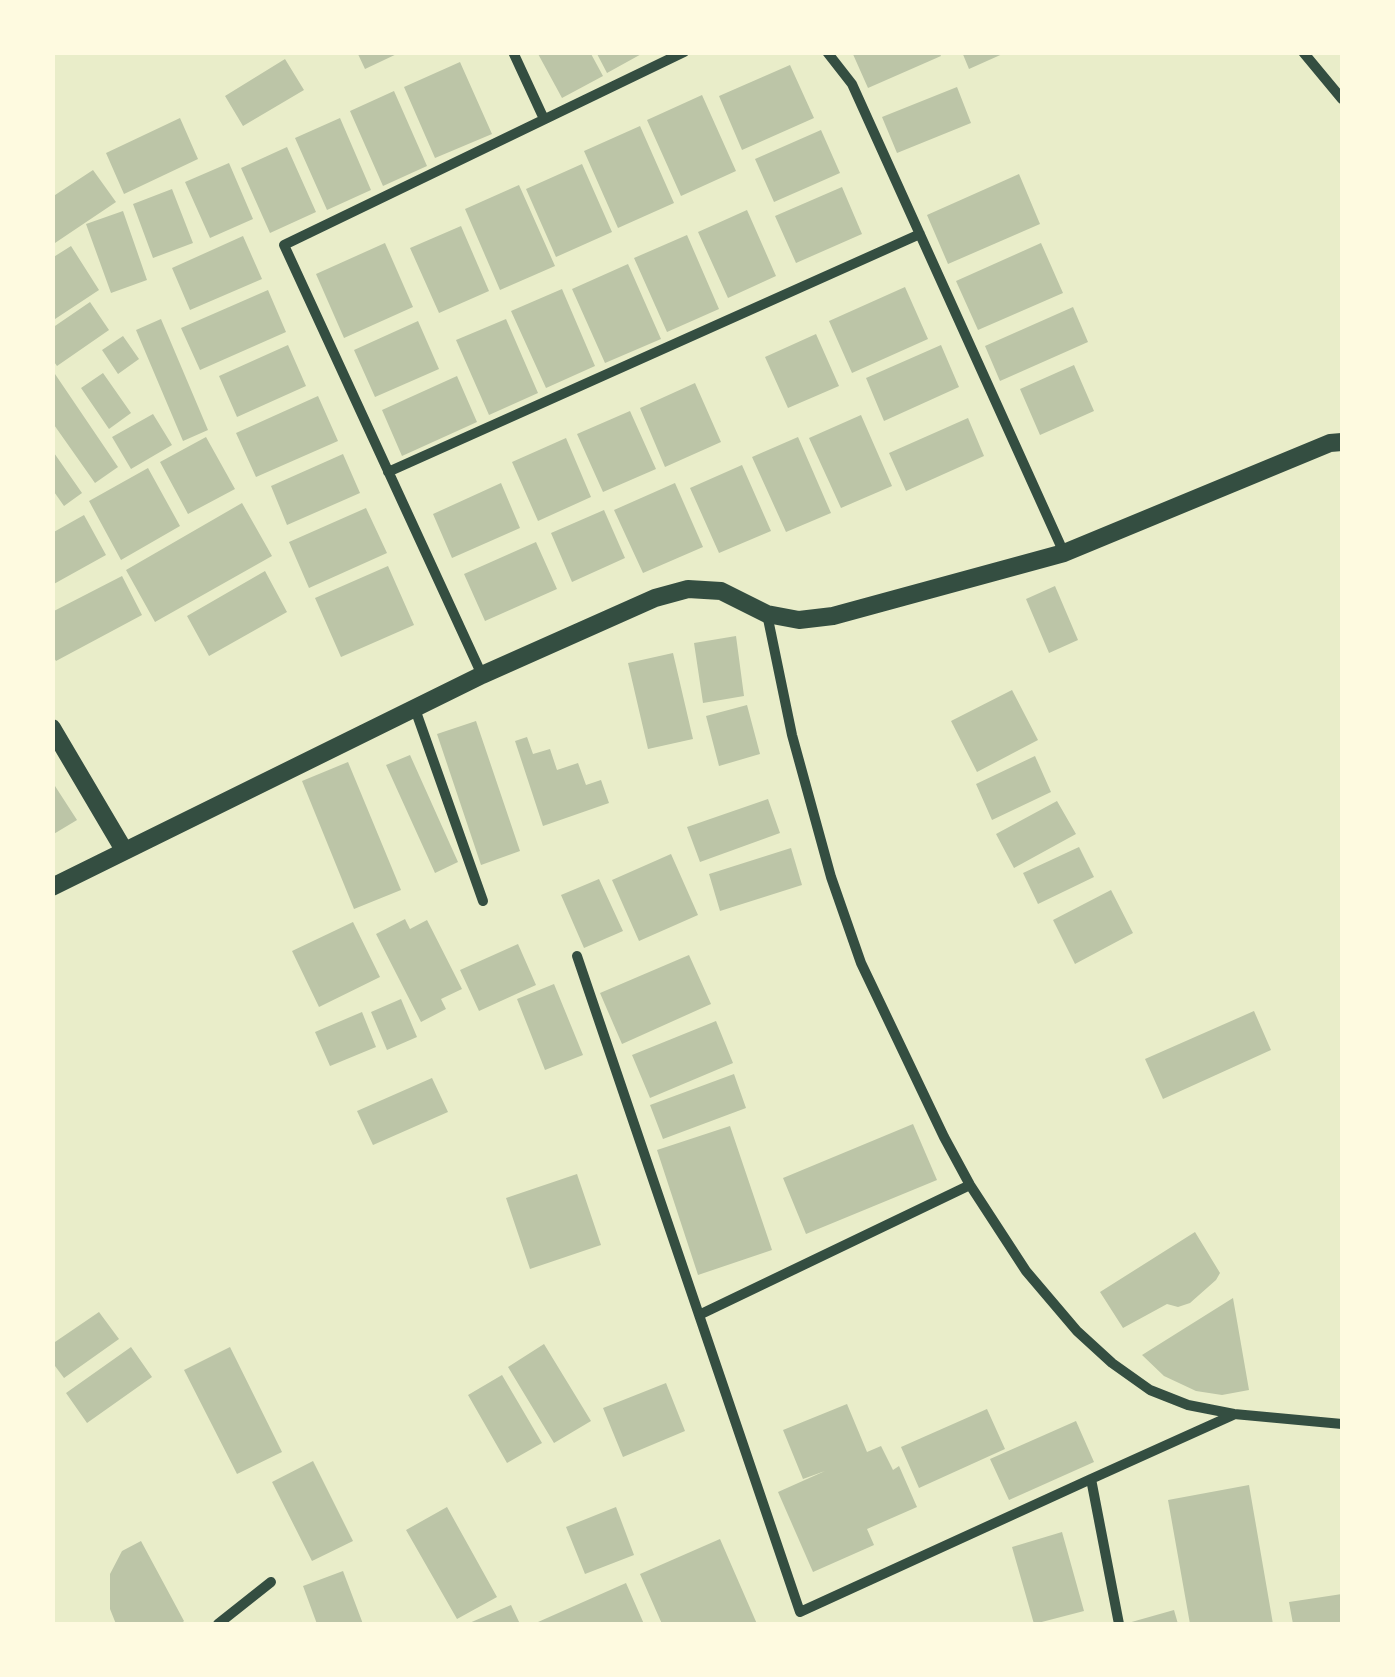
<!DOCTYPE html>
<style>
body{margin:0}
#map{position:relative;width:1395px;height:1677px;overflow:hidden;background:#e9edc9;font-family:"Titillium Web",sans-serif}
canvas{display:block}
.frame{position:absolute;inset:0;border:55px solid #fefae0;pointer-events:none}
</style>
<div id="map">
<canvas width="1395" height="1677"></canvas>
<div class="frame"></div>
</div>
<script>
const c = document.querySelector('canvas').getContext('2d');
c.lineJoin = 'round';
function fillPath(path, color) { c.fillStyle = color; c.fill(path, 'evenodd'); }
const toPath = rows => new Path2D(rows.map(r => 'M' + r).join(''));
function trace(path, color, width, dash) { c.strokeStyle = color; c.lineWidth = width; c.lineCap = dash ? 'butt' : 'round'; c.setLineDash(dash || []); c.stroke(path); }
fillPath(toPath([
 [357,52,401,52,365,69],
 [537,52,590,52,603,76,562,98],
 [596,52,645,52,607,73],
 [852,52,939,52,941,56,868,88],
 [962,52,1007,52,969,69],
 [285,59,304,90,243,126,225,96],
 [460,62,492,134,435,158,404,87],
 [790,65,814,118,742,150,719,96],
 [957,87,971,123,897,153,882,117],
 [394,91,427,166,383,186,350,111],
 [702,95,736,171,681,196,647,120],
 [180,118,198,159,124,194,106,153],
 [340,118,371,190,327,210,295,138],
 [640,126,674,203,618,228,584,151],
 [821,130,840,173,774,202,755,159],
 [287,147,316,212,270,233,241,168],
 [229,163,253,219,210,238,185,182],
 [582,164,612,232,556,257,526,189],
 [93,170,116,202,52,245,52,197],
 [1019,174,1040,224,948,264,927,215],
 [519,185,555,266,500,290,465,209],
 [842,187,862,234,796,263,775,216],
 [172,189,193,243,153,258,133,204],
 [747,210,776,276,728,298,698,232],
 [123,211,147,280,111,293,86,224],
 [461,226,489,291,439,313,410,248],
 [687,235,719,309,667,332,634,258],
 [243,236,262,279,190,310,172,268],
 [385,243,413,307,344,338,316,274],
 [1041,243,1063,293,978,330,956,281],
 [71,246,99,290,52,321,52,258],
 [628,264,661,339,605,363,572,289],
 [905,287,928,339,852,373,829,321],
 [562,289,595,366,546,388,511,311],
 [268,290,286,332,200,370,181,328],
 [90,302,109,330,57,366,52,359,52,328],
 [1073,307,1088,342,1000,381,985,346],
 [161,319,208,430,183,441,136,330],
 [506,319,538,393,489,415,456,340],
 [418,321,439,369,375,397,354,350],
 [816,334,839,386,788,408,765,357],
 [123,336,139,359,118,374,102,350],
 [288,345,306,386,237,417,219,376],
 [941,345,959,387,884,421,866,378],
 [1074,365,1094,411,1040,435,1020,389],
 [103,373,131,413,109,429,81,388],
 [55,374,118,467,95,483,52,422],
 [457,376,477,422,402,456,382,410],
 [695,383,721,442,665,467,640,408],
 [318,396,338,441,256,477,236,433],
 [630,411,656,469,603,492,577,434],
 [153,414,172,445,131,469,112,437],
 [861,415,892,486,841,508,809,438],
 [968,418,984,456,906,491,889,453],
 [206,437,235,489,188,514,160,462],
 [798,437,831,513,786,532,752,457],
 [566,438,591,497,538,521,512,462],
 [52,450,82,493,64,506,52,489],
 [343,454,360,493,287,525,271,486],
 [742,465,771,531,719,553,690,488],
 [148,468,180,526,121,560,89,501],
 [501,483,520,528,452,558,433,514],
 [675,483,703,547,643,573,614,510],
 [242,503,272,556,155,622,126,570],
 [366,508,387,553,309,588,289,542],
 [604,510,625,558,572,582,551,533],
 [84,515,106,555,52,585,52,533],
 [536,542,557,589,485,621,464,574],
 [388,566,414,625,341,657,315,598],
 [265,571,287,612,209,656,187,616],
 [122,576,142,615,56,661,52,655,52,612],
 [1055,586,1078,640,1049,653,1026,599],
 [736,636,744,696,703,703,694,643],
 [673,653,693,739,648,749,628,663],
 [1012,690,1038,740,977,772,951,721],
 [747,705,760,754,719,766,706,716],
 [476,721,520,851,481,865,437,734],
 [527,737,533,754,550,749,557,770,578,763,586,785,601,780,609,803,543,826,515,741],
 [410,755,458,862,435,873,386,765],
 [1035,756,1051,792,992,820,976,784],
 [348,762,401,890,354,909,302,781],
 [55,786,77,820,52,835,52,788],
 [768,799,780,833,700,862,687,827],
 [1057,801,1076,834,1014,868,996,834],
 [1079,847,1094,877,1038,904,1023,873],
 [791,848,802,885,720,911,709,874],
 [671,854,698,915,639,941,612,880],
 [599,879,623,931,584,948,561,895],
 [1111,890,1133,933,1075,964,1053,920],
 [405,919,410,929,427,920,462,989,441,999,446,1009,421,1022,376,934],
 [353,922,380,977,319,1007,292,951],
 [518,944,536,985,479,1011,460,970],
 [689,955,711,1004,622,1044,600,993],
 [554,984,583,1055,545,1070,517,999],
 [401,999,417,1037,387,1050,371,1012],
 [1254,1011,1271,1050,1163,1099,1145,1059],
 [362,1012,376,1047,330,1066,315,1032],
 [716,1021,733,1063,650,1098,632,1055],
 [734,1074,746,1108,663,1139,650,1105],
 [432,1078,448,1112,373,1145,357,1111],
 [913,1124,937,1180,806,1234,783,1178],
 [730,1126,772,1250,698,1275,657,1150],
 [577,1174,601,1245,530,1269,506,1198],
 [1195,1232,1220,1273,1216,1280,1190,1303,1178,1307,1167,1304,1123,1328,1100,1292],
 [1233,1298,1249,1390,1222,1395,1196,1391,1164,1376,1142,1355],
 [99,1312,119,1339,64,1378,52,1362,52,1344],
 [544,1344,591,1421,554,1443,508,1367],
 [131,1347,152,1377,87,1423,66,1393],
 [230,1347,282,1452,237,1474,184,1370],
 [502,1375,542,1443,507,1463,468,1395],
 [666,1383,685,1431,623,1457,603,1408],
 [847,1404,867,1452,881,1446,893,1470,899,1466,917,1507,867,1529,874,1545,813,1572,778,1492,825,1471,803,1479,783,1430],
 [987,1409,1005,1449,919,1488,901,1447],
 [1076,1421,1094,1462,1009,1500,990,1459],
 [313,1461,353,1541,312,1561,272,1482],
 [1249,1485,1273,1624,1190,1624,1168,1500],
 [447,1507,497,1597,457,1619,406,1530],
 [616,1507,634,1555,585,1574,566,1527],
 [1062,1532,1084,1611,1034,1624,1012,1547],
 [720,1539,757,1624,662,1624,640,1574],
 [141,1541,184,1621,181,1624,116,1624,110,1609,110,1574,122,1551],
 [343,1571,363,1624,317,1624,303,1586],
 [626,1583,644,1624,540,1624,538,1622],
 [1342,1594,1342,1624,1293,1624,1289,1602],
 [511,1605,520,1624,467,1624],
 [1174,1610,1178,1624,1128,1624,1128,1623]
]), '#bcc5a7');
trace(toPath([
 [513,52,544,119],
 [827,52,852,84,1064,553],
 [1303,52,1342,99],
 [388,472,920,234],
 [767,614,792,735,831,877,861,963,944,1137,970,1185,1026,1271,1077,1331,1112,1363,1150,1390,1188,1405,1234,1414,1342,1424],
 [482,675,284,245,684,52],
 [415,709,483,901],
 [577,956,800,1612,1091,1479],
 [699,1315,970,1185],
 [218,1624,271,1582],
 [1119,1624,1091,1479,1233,1415]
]), '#344e41', 10);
trace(toPath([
 [52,728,124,850],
 [52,887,482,675,655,598,688,589,721,591,767,614,799,620,833,616,1064,553,1330,443,1342,442]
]), '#344e41', 18);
</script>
